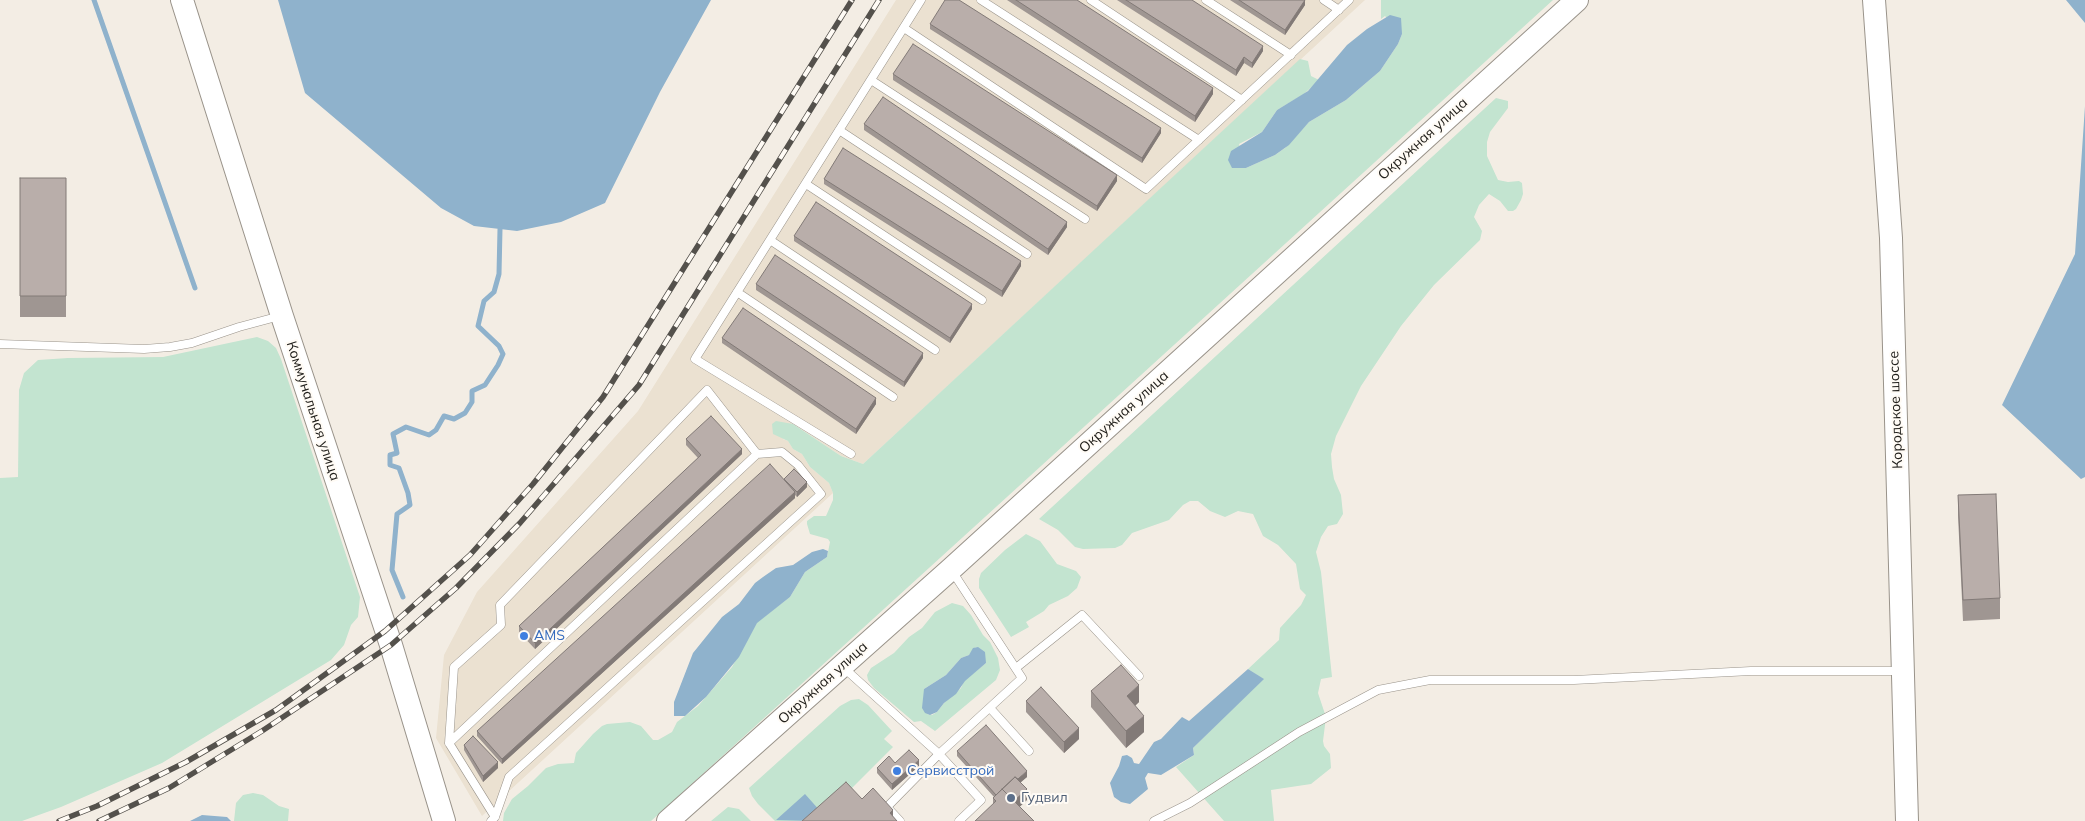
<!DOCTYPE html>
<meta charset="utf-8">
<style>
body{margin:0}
canvas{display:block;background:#f3ede4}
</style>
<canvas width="2085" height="821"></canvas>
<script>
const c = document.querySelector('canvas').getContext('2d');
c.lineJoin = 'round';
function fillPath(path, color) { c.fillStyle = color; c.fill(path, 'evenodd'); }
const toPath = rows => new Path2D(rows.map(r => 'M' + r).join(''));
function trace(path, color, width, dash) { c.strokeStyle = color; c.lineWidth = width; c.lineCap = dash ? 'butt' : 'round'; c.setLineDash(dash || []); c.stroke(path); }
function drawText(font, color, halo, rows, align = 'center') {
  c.font = font + ' Mulish,sans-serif'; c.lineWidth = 4; c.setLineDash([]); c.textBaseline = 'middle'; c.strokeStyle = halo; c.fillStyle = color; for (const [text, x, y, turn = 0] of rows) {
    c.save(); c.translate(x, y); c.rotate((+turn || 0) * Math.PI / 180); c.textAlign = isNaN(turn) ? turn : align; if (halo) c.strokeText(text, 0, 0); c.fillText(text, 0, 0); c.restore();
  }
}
fillPath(toPath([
 [896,0,1365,0,863,464,841,456,793,424,783,439,788,441,793,449,802,454,810,467,829,483,833,493,482,816,436,738,444,655,477,592,638,411]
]), '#ebe1d1');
fillPath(toPath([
 [1381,0,1553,0,651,821,503,821,504,813,512,799,528,786,546,768,558,764,574,763,576,753,593,734,602,726,607,724,630,722,641,726,653,740,658,740,672,732,677,722,698,706,732,667,757,622,790,597,805,572,827,557,830,542,828,539,810,534,807,524,807,521,814,516,826,516,833,500,833,493,829,483,810,467,802,454,793,449,788,441,773,434,772,424,776,421,793,424,841,456,863,464,1300,59,1308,61,1311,76,1319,80,1304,94,1277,110,1262,132,1239,144,1246,168,1275,155,1285,148,1309,122,1346,100,1380,71,1398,44,1402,34,1385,16,1381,19],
 [1496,98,1508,101,1508,108,1490,132,1487,142,1487,156,1498,180,1508,182,1519,181,1522,183,1523,194,1521,200,1516,209,1513,211,1508,211,1500,201,1489,194,1479,205,1474,217,1482,231,1480,240,1434,285,1401,326,1361,386,1336,436,1331,454,1332,467,1334,479,1341,495,1343,514,1337,524,1328,526,1321,537,1316,552,1321,572,1332,677,1321,679,1318,693,1326,717,1323,741,1324,746,1330,754,1331,768,1311,784,1271,790,1274,821,1224,821,1176,767,1194,755,1193,748,1263,679,1248,669,1279,640,1280,628,1301,605,1306,595,1300,589,1296,564,1278,545,1263,536,1253,514,1238,511,1225,517,1210,511,1198,501,1190,501,1183,505,1169,520,1132,533,1122,545,1115,548,1083,549,1075,547,1058,530,1039,519],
 [257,337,268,341,276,348,281,359,360,597,358,617,351,625,344,645,331,660,162,763,61,807,22,821,0,821,0,478,18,477,19,390,24,373,38,360,68,358,163,357],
 [1026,534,1040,541,1057,564,1076,571,1081,577,1077,588,1068,596,1049,605,1044,611,1026,622,1029,627,1011,637,979,588,979,579,981,573,1005,550],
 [952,603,963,606,971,615,983,635,990,642,998,658,1000,670,996,680,935,731,921,721,914,722,874,688,868,680,867,675,871,668,894,653,909,637,922,628,935,612],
 [976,647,986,663,964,681,961,688,944,703,937,712,932,715,927,714,924,689,946,675,961,658,969,655],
 [859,699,868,705,892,731,884,739,893,747,849,791,826,821,775,821,758,804,752,796,749,788,840,706,851,700],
 [253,793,263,795,279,806,289,809,288,821,234,821,236,803,243,795],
 [728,807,739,809,751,821,711,821]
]), '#c3e4d0');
fillPath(toPath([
 [278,0,711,0,660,92,605,203,561,222,517,231,474,226,441,208,305,93],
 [2066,0,2085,0,2085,23],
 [1390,15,1401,18,1402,34,1398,44,1380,71,1346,100,1309,122,1289,145,1275,155,1246,168,1232,168,1228,160,1231,151,1262,132,1277,110,1308,91,1347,45,1367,29],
 [2085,106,2085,477,2081,479,2002,405,2075,254],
 [823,549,828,551,827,557,805,572,790,597,757,623,739,657,706,697,685,716,674,716,674,702,693,653,722,617,739,604,755,583,763,577,776,568,793,565,812,552],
 [978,647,985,652,986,663,965,681,956,694,944,703,937,712,930,715,925,713,922,708,924,689,946,675,961,658,969,655,973,648],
 [1248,669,1264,679,1193,748,1194,755,1161,775,1148,773,1145,778,1148,789,1130,804,1121,802,1114,797,1110,783,1119,766,1122,756,1127,755,1132,758,1134,763,1139,764,1154,742,1161,739,1182,717,1189,721],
 [805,794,821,812,811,821,776,820],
 [202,815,227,817,231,821,190,821]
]), '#8fb2cc');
trace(toPath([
 [94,0,195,288],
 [403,597,392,570,397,514,410,505,408,493,399,468,390,465,390,455,397,453,393,434,406,427,429,435,436,430,444,416,454,419,465,413,472,402,472,391,485,385,498,365,503,354,499,346,478,326,484,301,494,292,499,274,500,229]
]), '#8fb2cc', 5);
const lane = toPath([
 [981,0,1199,140],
 [1091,0,1242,100],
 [1206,0,1291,55],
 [1324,0,1339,10],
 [904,28,1146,189,1349,0],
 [871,80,1085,219],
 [839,130,1027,254],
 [806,184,982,300],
 [770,240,935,350],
 [737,292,893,397],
 [0,344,144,349,170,347,192,343,239,327,280,316],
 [851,454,695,359,921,0],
 [844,668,939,754,981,800,959,821],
 [1016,668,1082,615,1139,676],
 [990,708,1029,751],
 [449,743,454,667,501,625,500,605,707,390,757,454,782,452,798,465,821,494,509,777,495,817,491,821],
 [495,817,449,743,757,454],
 [900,821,887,807,939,754,1022,678,952,571],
 [1154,821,1190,803,1299,732,1378,690,1430,680,1574,680,1751,671,1900,671]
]);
const secondary = toPath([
 [182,0,282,316,391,645,444,821],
 [1874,0,1891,238,1907,821],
 [668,821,951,569,1577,0]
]);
trace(lane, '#99938a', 9);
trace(secondary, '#99938a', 24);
trace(lane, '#fff', 8);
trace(secondary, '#fff', 22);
const rail = toPath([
 [59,821,97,806,186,762,276,710,385,631,470,555,533,484,603,397,852,0],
 [99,821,169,788,262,731,391,645,456,588,520,523,639,385,879,0]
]);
trace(rail, '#54514c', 5.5);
trace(rail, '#fffbf5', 4, [11]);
fillPath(toPath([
 [1007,0,1077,0,1213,94,1195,122],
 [1117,0,1192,0,1263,51,1252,68,1244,63,1236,76],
 [1230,0,1305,0,1305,5,1285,35],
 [930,24,1161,133,1142,163,930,29],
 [893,74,1117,181,1097,211,893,80],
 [864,124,1067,227,1048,255,864,130],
 [20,178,66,178,66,317,20,317],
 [824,179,1021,266,1002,297,824,184],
 [794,236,972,309,950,343,794,241],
 [756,284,923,358,904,387,756,290],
 [722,338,876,404,856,434,722,343],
 [686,439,742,454,535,649,519,632,519,626,698,458,686,445],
 [784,479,807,487,797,497,795,495,795,498,502,764,477,736,477,731,784,481],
 [1958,495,2000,598,2000,619,1963,621,1958,516],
 [1091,691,1139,702,1135,706,1144,732,1126,748,1091,707],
 [1026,701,1079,739,1064,753,1026,712],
 [464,745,498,768,483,782,464,750],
 [957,751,1027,777,1020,782,1027,800,993,804,993,798,994,797,957,756],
 [919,766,892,790,877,773,877,768]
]), '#9f9692');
fillPath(toPath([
 [1305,0,1305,5,1285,35,1285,30],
 [1263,46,1263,51,1252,68,1252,63],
 [1244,57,1244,63,1236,76,1236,70],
 [1213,88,1213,94,1195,122,1195,116],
 [1161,128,1161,133,1142,163,1142,158],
 [1117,175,1117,181,1097,211,1097,206],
 [1067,222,1067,227,1048,255,1048,249],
 [1021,261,1021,266,1002,297,1002,291],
 [972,304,972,309,950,343,950,338],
 [923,353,923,358,904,387,904,382],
 [876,398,876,404,856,434,856,429],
 [742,449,742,454,535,649,535,643],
 [807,482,807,487,797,497,797,492],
 [795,492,795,498,502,764,502,759],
 [1139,685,1139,702,1127,713,1127,696],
 [1144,716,1144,732,1126,748,1126,731],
 [1079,728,1079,739,1064,753,1064,742],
 [919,760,919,766,892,790,892,784],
 [498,762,498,768,483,782,483,776],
 [1027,771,1027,777,1004,797,1001,794],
 [1027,789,1027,800,1011,815,1011,804],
 [893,810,893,821,890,813]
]), '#827a77');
const building = toPath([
 [945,0,959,0,1161,128,1142,158,930,24,945,0],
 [1016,0,1077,0,1213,88,1195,116,1016,0],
 [1126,0,1192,0,1263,46,1252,63,1244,57,1236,70,1126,0],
 [1239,0,1305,0,1285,30,1239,0],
 [913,44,1117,175,1097,206,893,74,913,44],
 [883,97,1067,222,1048,249,864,124,883,97],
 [843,148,1021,261,1002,291,824,179,843,148],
 [20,178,66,178,66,296,20,296,20,178],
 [816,202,972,304,950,338,794,236,816,202],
 [775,255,923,353,904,382,756,284,775,255],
 [743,308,876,398,856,429,722,338,743,308],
 [711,416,742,449,535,643,519,626,701,455,686,439,711,416],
 [770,464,795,492,502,759,477,731,770,464],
 [794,469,807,482,797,492,784,479,794,469],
 [1996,494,2000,598,1963,600,1958,495,1996,494],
 [1121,665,1139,685,1127,696,1144,716,1126,731,1091,691,1121,665],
 [1041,687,1079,728,1064,742,1026,701,1041,687],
 [986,725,1027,771,1018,779,1015,777,996,795,957,751,986,725],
 [473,736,498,762,483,776,464,745,473,736],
 [909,750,919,760,892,784,877,768,889,756,895,763,909,750],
 [1015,777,1027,789,1014,801,1002,789,1015,777],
 [846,782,862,799,873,788,893,810,890,813,897,821,802,821,846,782],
 [1002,789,1034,821,975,821,996,801,993,798,1002,789]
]);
fillPath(building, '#b9aeaa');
trace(building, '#827a77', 1);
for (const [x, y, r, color] of [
 [524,636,5,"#3f7fe0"],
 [897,771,5,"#3f7fe0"],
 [1011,798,5,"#5c6f8a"]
]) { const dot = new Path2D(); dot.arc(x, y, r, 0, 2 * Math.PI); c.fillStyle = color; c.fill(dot); trace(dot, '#fffbf5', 2); }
drawText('14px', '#22201c', '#fffbf5', [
 ["Окружная улица",1423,139,-42],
 ["Кородское шоссе",1896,410,-92],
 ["Коммунальная улица",313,411,72],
 ["Окружная улица",1124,412,-42],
 ["Окружная улица",823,683,-42]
]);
drawText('14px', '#366cbe', '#fffbf5', [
 ["AMS",534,636],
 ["Сервисстрой",907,771]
], 'left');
drawText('14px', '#4e5e75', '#fffbf5', [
 ["Гудвил",1021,798]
], 'left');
</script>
